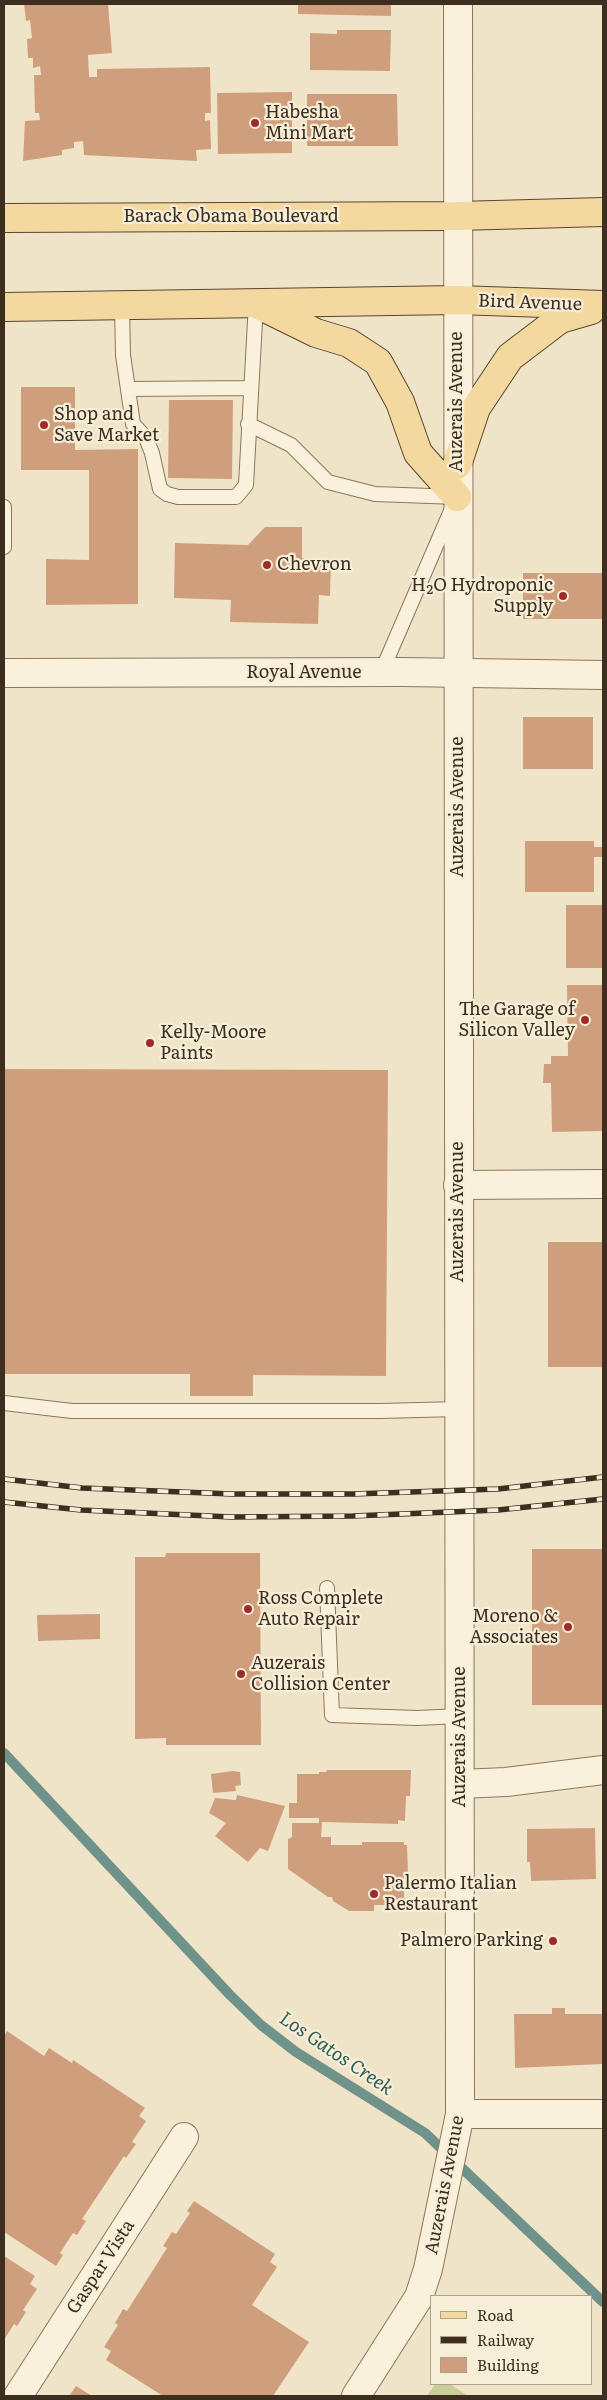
<!DOCTYPE html>
<meta charset="utf-8">
<style>
body{margin:0}
#map{position:relative;width:607px;height:2400px;overflow:hidden;background:#f0e4c8;font-family:Literata,serif}
canvas{display:block}
.frame{position:absolute;inset:0;border:5px solid #3d2e20;pointer-events:none}
.legend{position:absolute;left:430px;top:2295px;width:162px;height:90px;box-sizing:border-box;background:#f7eed8;border:1px solid #ada18e;margin:0;padding:6px 9px;list-style:none;font-size:15px;color:#3d2e20}
.legend li{display:flex;align-items:center;gap:10px;height:25px}
.legend b{width:25px;border:1px solid #ada18e}
</style>
<div id="map">
<canvas width="607" height="2400"></canvas>
<div class="frame"></div>
<ul class="legend">
<li><b style="height:6px;background:#f3d9a0"></b>Road</li>
<li><b style="height:6px;background:#3d2e20"></b>Railway</li>
<li><b style="height:14px;background:#cf9f7d"></b>Building</li>
</ul>
</div>
<script>
const c = document.querySelector('canvas').getContext('2d');
c.lineJoin = 'round';
function fillPath(path, color) { c.fillStyle = color; c.fill(path, 'evenodd'); }
const toPath = rows => new Path2D(rows.map(r => 'M' + r).join(''));
function trace(path, color, width, dash) { c.strokeStyle = color; c.lineWidth = width; c.lineCap = dash ? 'butt' : 'round'; c.setLineDash(dash || []); c.stroke(path); }
function drawText(font, color, halo, rows, align = 'center') {
  c.font = font + ' Literata,serif'; c.lineWidth = 4.5; c.setLineDash([]); c.textBaseline = 'middle'; c.strokeStyle = halo; c.fillStyle = color; for (const [text, x, y, turn = 0] of rows) {
    c.save(); c.translate(x, y); c.rotate((+turn || 0) * Math.PI / 180); c.textAlign = isNaN(turn) ? turn : align; if (halo) c.strokeText(text, 0, 0); c.fillText(text, 0, 0); c.restore();
  }
}
fillPath(toPath([
 [435,2384,450,2384,468,2396,427,2396]
]), '#c9cf9b');
trace(toPath([
 [4,1753,230,1995,261,2025,296,2052,425,2133,603,2302]
]), '#6f938a', 10);
fillPath(toPath([
 [24,4,108,4,112,53,88,55,89,77,97,77,97,69,210,67,211,113,205,113,205,121,210,120,211,149,196,150,197,161,84,155,83,141,74,142,74,148,62,150,62,155,23,161,25,121,40,120,39,113,35,113,34,75,41,75,40,66,33,68,33,58,28,58,27,39,32,38,30,20,26,21],
 [298,4,391,4,391,16,298,14],
 [337,30,391,30,390,71,310,70,310,33,337,34],
 [292,92,292,153,218,154,217,93],
 [307,94,397,94,398,146,307,146],
 [21,387,75,387,75,450,138,449,138,604,46,605,46,559,89,560,89,470,21,470],
 [169,400,233,400,232,479,168,478],
 [265,527,302,527,302,558,331,559,330,596,319,595,318,624,230,622,231,600,174,598,175,543,248,545],
 [523,573,603,573,603,619,523,619],
 [523,717,593,717,593,769,523,769],
 [525,841,594,841,594,847,603,847,603,857,594,857,594,892,525,892],
 [566,905,603,905,603,968,566,968],
 [567,985,603,985,603,1131,552,1132,551,1083,543,1083,544,1064,551,1064,551,1056,568,1056],
 [4,1069,388,1070,386,1376,253,1375,253,1396,190,1396,190,1374,4,1374],
 [548,1242,603,1242,603,1367,548,1367],
 [532,1549,603,1549,603,1705,532,1705],
 [166,1553,260,1553,261,1745,166,1745,166,1738,135,1739,135,1557,165,1557],
 [100,1614,100,1639,38,1641,37,1615],
 [327,1770,411,1770,410,1796,406,1796,405,1821,398,1820,398,1824,322,1822,321,1837,331,1837,331,1845,362,1845,362,1842,404,1842,404,1845,407,1845,408,1873,404,1873,404,1905,374,1905,374,1911,349,1911,333,1901,332,1897,328,1897,288,1869,288,1839,292,1837,292,1823,319,1823,319,1818,289,1818,289,1803,297,1803,297,1774,319,1774,319,1772,326,1772],
 [233,1771,240,1772,241,1785,235,1786,236,1791,213,1793,211,1774],
 [237,1795,285,1806,268,1851,260,1848,248,1862,215,1836,226,1823,209,1813,215,1798,236,1800],
 [595,1828,596,1879,531,1881,530,1862,527,1862,527,1829],
 [552,2008,565,2008,565,2014,603,2014,603,2064,515,2068,514,2014,552,2014],
 [7,2031,44,2056,49,2048,72,2063,73,2060,145,2108,139,2116,146,2121,132,2142,136,2144,126,2158,124,2156,82,2219,86,2221,77,2235,73,2233,60,2253,63,2255,56,2266,4,2232,4,2036],
 [194,2201,275,2254,270,2262,277,2267,252,2305,309,2342,273,2396,163,2396,106,2360,111,2351,104,2347,118,2325,115,2323,123,2309,127,2311,167,2248,163,2246,172,2232,176,2234,190,2213,187,2211],
 [4,2256,35,2276,30,2284,37,2289,23,2310,26,2312,17,2326,14,2324,4,2340],
 [76,2386,92,2396,69,2396]
]), '#cf9f7d');
const service = toPath([
 [122,306,123,355,133,424,146,438,152,453,160,489,167,494,178,497,236,497,246,485,256,303],
 [128,389,251,388],
 [248,424,291,445,328,482,375,494,457,497,381,673],
 [4,507,4,547],
 [4,1403,72,1411,380,1411,458,1409],
 [327,1588,332,1715,417,1718,460,1716]
]);
const minor = toPath([
 [4,673,402,672,603,675],
 [458,1185,603,1184],
 [460,1784,506,1782,603,1770],
 [460,2114,603,2114],
 [18,2396,184,2137]
]);
const tertiary = toPath([
 [356,2396,419,2297,428,2269,460,2114,458,4]
]);
const primary = toPath([
 [4,218,458,216,603,212],
 [259,305,316,333,349,343,378,362,400,402,418,453,457,497],
 [4,307,457,300,603,305],
 [457,465,476,408,510,357,560,319,591,310]
]);
trace(service, '#8d765c', 16);
trace(minor, '#8d765c', 30);
trace(tertiary, '#8d765c', 30);
trace(primary, '#5b4430', 30);
trace(service, '#faf1dc', 14);
trace(minor, '#faf1dc', 28);
trace(tertiary, '#faf1dc', 28);
trace(primary, '#f3d9a0', 28);
const rail = toPath([
 [4,1479,82,1488,232,1494,353,1494,498,1489,603,1477],
 [4,1502,81,1510,231,1517,353,1516,498,1510,603,1499]
]);
trace(rail, '#3d2e20', 5.5);
trace(rail, '#f7eed8', 4, [11]);
for (const [x, y, r, color] of [
 [255,123,5,"#9e2a2b"],
 [44,425,5,"#9e2a2b"],
 [267,565,5,"#9e2a2b"],
 [563,596,5,"#9e2a2b"],
 [585,1020,5,"#9e2a2b"],
 [150,1043,5,"#9e2a2b"],
 [248,1609,5,"#9e2a2b"],
 [568,1627,5,"#9e2a2b"],
 [241,1674,5,"#9e2a2b"],
 [374,1894,5,"#9e2a2b"],
 [553,1941,5,"#9e2a2b"]
]) { const dot = new Path2D(); dot.arc(x, y, r, 0, 2 * Math.PI); c.fillStyle = color; c.fill(dot); trace(dot, '#f7eed8', 2); }
drawText('18px', '#3d2e20', '#f7eed8', [
 ["Habesha",265,113],
 ["Mini Mart",265,134],
 ["Shop and",54,415],
 ["Save Market",54,436],
 ["Chevron",277,565],
 ["H₂O Hydroponic",553,586,"right"],
 ["Supply",553,607,"right"],
 ["The Garage of",575,1010,"right"],
 ["Silicon Valley",575,1031,"right"],
 ["Kelly-Moore",160,1033],
 ["Paints",160,1054],
 ["Ross Complete",258,1599],
 ["Auto Repair",258,1620],
 ["Moreno &",558,1617,"right"],
 ["Associates",558,1638,"right"],
 ["Auzerais",251,1664],
 ["Collision Center",251,1685],
 ["Palermo Italian",384,1884],
 ["Restaurant",384,1905],
 ["Palmero Parking",543,1941,"right"]
], 'left');
drawText('18px', '#3d2e20', '#f7eed8', [
 ["Barack Obama Boulevard",231,217],
 ["Bird Avenue",530,303,2],
 ["Auzerais Avenue",457,402,-90],
 ["Royal Avenue",304,673],
 ["Auzerais Avenue",458,807,-90],
 ["Auzerais Avenue",458,1212,-90],
 ["Auzerais Avenue",460,1737,-90],
 ["Auzerais Avenue",445,2185,-79],
 ["Gaspar Vista",101,2267,-57]
]);
drawText('italic 19px', '#2f5d5a', '#f7eed8', [
 ["Los Gatos Creek",336,2054,34]
]);
</script>
